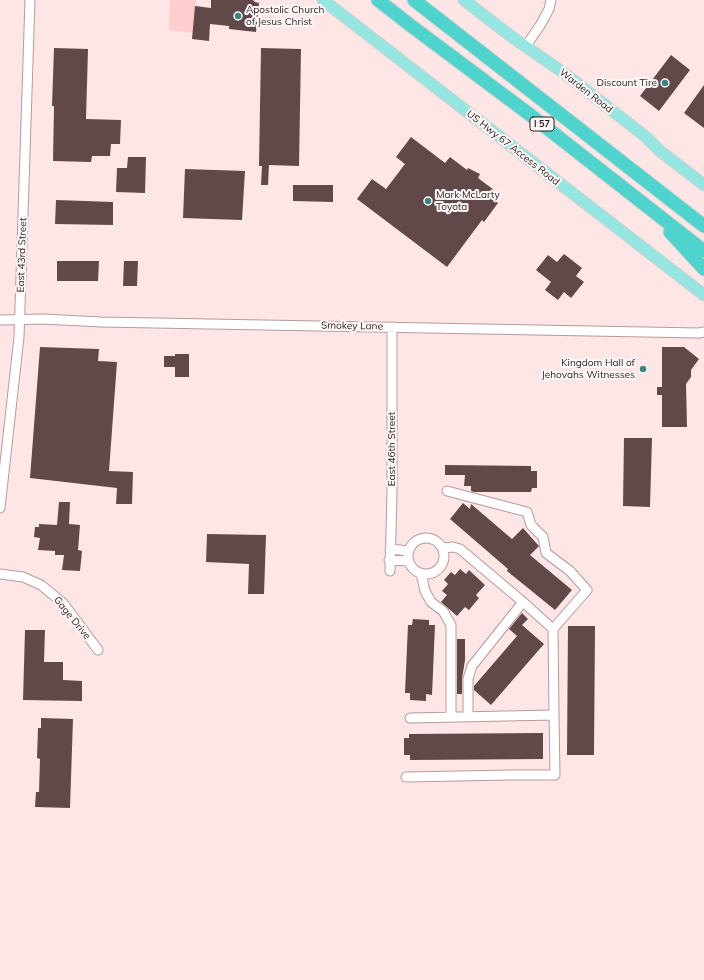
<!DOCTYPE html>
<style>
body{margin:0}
canvas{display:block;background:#ffe6e6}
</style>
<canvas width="704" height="980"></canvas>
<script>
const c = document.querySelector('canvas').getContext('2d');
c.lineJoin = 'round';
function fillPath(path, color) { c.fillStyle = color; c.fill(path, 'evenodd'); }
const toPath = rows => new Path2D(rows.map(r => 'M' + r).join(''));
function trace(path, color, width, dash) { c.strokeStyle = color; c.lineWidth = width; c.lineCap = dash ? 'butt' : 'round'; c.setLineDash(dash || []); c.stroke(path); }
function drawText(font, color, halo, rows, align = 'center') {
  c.font = font + ' Mulish,sans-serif'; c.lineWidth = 4; c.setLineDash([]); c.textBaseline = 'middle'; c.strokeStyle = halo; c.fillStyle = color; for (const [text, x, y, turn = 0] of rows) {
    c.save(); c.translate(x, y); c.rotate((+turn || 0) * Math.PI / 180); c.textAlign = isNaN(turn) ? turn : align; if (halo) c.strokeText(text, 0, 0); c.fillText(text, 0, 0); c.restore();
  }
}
fillPath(toPath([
 [170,0,196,0,193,33,169,30]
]), '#fecdcd');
fillPath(toPath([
 [211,0,253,0,255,2,259,3,256,32,229,29,229,26,210,24,209,41,192,39,195,6,211,8],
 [54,48,88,49,86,119,121,120,120,144,111,144,110,156,92,156,91,162,53,161,54,106,52,106],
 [261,48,301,49,299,166,269,165,268,185,261,185,262,166,259,166],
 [671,55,690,70,659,111,640,96],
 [704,85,704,128,684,113],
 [411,137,445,163,450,157,467,170,468,168,480,174,478,178,494,190,489,196,498,203,484,222,482,220,447,267,357,199,372,179,386,189,405,164,396,157],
 [128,157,146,157,145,193,116,192,117,168,127,168],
 [185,169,245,171,242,220,183,218],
 [293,185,333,185,333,202,293,201],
 [56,200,113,202,113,225,55,224],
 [564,254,582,268,576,276,584,282,571,298,564,292,558,300,545,290,551,282,536,270,548,255,557,262],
 [57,261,99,261,98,281,57,281],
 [124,261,138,261,137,286,123,286],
 [40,347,99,349,98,361,117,362,109,471,133,472,132,504,116,504,117,488,30,478],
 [662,347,684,347,699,359,691,370,691,377,686,384,687,427,662,427,662,395,657,395,657,387,662,387],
 [175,354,189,354,189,377,175,377,175,367,164,367,164,356,175,356],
 [624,438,652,438,650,507,623,506],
 [445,465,531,466,531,471,537,471,537,488,532,488,531,492,474,492,471,491,471,486,464,486,465,475,445,475],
 [59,502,70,502,69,524,80,525,78,550,82,551,80,571,62,570,64,555,55,555,55,551,38,550,40,538,34,537,35,527,39,527,39,524,57,525],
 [463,503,470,509,471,504,512,539,523,528,538,545,539,546,530,555,572,590,555,610,507,571,508,569,450,519],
 [207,534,266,535,264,594,248,594,249,564,206,562],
 [460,569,466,574,469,570,485,585,476,595,479,598,469,610,465,607,457,616,441,602,447,595,442,591,448,584,444,580,451,572,455,575],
 [522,613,528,619,522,625,544,644,491,705,474,690,474,686,517,636,509,629],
 [413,619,429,620,429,625,435,625,432,695,426,694,426,701,410,700,410,693,405,693,408,625,412,625],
 [568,626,595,626,594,755,567,755],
 [25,630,45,630,44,662,63,662,63,680,82,681,82,701,23,700],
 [457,639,465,639,465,660,462,679,462,694,457,694],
 [41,718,73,719,70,808,35,807,36,792,39,792,40,759,37,758,38,728,41,728],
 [543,733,543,759,410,760,410,755,404,755,404,738,409,738,409,734]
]), '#624949');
const minor = toPath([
 [526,46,541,24,549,9,551,0],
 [0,320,43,319,101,322,699,333,704,332],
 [0,508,19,337,30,0],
 '408 556a18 18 0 1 1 36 0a18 18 0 1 1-36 0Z',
 [443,548,453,547,460,549,523,602,553,629,587,590,570,571,546,553,543,537,531,525,527,512,447,491],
 [390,549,409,551],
 [389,560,409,561],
 [390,571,392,492,392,327],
 [421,573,425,591,431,602,443,611,451,625,451,717],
 [0,574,23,577,41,585,63,603,98,650],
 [468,717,468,679,472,666,523,602],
 [410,718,554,715,553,629],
 [406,777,509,775,555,775,554,715]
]);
const major = toPath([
 [323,0,704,295],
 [464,0,512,37,564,73,646,137,660,151,704,185]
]);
const highway = toPath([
 [378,0,410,25,529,114,704,251],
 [414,0,704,226],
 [670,232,704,269]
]);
trace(minor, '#b79a9a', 11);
trace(major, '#d4d2d2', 13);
trace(highway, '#d4d2d2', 15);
trace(minor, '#fff', 9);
trace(major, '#95e5e0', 11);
trace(highway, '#4ed4cc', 13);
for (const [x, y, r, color] of [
 [238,16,4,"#3d8580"],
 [665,83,4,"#3d8580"],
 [428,201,4,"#3d8580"],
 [643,369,4,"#3d8580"]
]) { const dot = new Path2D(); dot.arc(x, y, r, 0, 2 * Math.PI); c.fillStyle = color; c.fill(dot); trace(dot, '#fff8f8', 1.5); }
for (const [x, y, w] of [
 [542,124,24]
]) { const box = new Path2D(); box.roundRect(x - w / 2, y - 7, w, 14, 3); c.fillStyle = '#fff8f8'; c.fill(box); trace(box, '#281d1d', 1); }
drawText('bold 9px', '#281d1d', null, [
 ["I 57",542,124]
]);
drawText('10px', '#281d1d', '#fff8f8', [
 ["Apostolic Church",246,10],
 ["of Jesus Christ",246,22],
 ["Discount Tire",657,83,"right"],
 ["Mark McLarty",436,195],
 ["Toyota",436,207],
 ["Kingdom Hall of",635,363,"right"],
 ["Jehovahs Witnesses",635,375,"right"]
], 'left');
drawText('10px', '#281d1d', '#fff8f8', [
 ["Warden Road",586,91,38],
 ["US Hwy 67 Access Road",513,148,38],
 ["East 43rd Street",22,255,-88],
 ["Smokey Lane",352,326,1],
 ["East 46th Street",392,449,-90],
 ["Gage Drive",72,618,51]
]);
</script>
